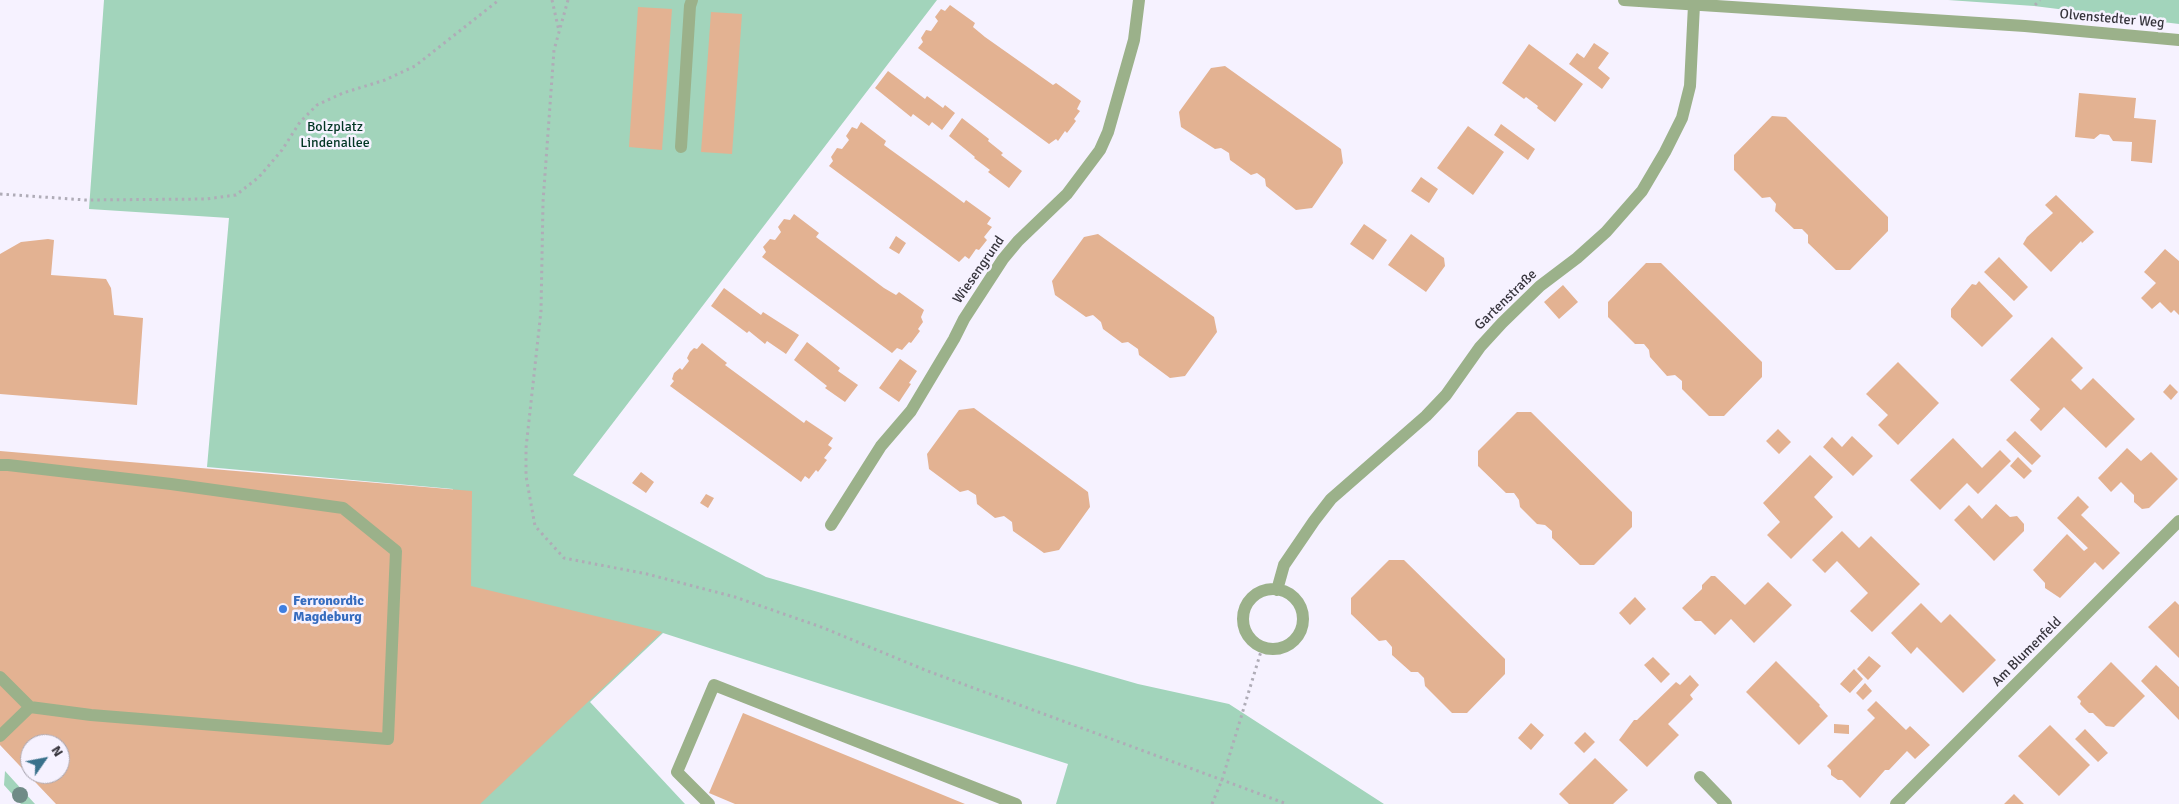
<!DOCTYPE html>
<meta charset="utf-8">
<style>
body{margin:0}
#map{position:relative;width:2179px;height:804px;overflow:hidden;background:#f6f2ff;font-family:Signika,sans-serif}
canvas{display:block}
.north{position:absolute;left:20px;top:734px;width:50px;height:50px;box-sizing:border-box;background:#f6f2ff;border:1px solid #a9a6b1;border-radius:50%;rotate:57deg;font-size:14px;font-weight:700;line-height:20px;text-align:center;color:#36343c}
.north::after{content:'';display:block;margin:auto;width:18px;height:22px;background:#39718b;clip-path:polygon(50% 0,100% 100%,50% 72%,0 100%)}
</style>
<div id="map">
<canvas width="2179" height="804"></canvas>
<div class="north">N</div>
</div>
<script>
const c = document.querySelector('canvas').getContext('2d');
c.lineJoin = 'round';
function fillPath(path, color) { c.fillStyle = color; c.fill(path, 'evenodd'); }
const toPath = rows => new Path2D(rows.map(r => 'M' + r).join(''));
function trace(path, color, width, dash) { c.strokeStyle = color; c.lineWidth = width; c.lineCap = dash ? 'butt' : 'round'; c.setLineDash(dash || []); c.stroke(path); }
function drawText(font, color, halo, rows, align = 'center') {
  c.font = font + ' Signika,sans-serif'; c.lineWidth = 5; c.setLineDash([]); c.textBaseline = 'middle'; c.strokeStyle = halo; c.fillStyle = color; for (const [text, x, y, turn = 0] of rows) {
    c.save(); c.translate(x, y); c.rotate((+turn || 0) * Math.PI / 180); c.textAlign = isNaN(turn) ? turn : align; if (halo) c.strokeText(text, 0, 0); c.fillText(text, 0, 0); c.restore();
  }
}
fillPath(toPath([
 [104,0,937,0,573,475,766,577,1138,684,1229,704,1384,804,1056,804,1068,764,663,633,590,702,685,804,459,804,443,588,453,489,207,467,229,218,89,209],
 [1948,0,2179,0,2179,24,2034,6],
 [5,771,35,804,21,804,4,785]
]), '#a2d4bb');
fillPath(toPath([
 [950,5,975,23,973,27,985,37,1053,85,1056,83,1063,88,1081,101,1077,109,1080,111,1074,119,1076,121,1067,133,1065,131,1058,141,1056,139,1049,144,918,48,923,42,921,38,926,30,931,31,938,21,935,17,941,9,945,11],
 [638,7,672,9,662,150,629,147],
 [711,12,742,14,732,154,701,152],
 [1594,43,1609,53,1598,68,1610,78,1602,89,1569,64,1577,53,1584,58],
 [1529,44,1583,84,1555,122,1537,108,1538,106,1526,97,1524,99,1502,83],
 [1225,66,1341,149,1343,163,1312,208,1296,210,1266,186,1265,179,1257,173,1251,175,1230,160,1229,153,1221,148,1215,149,1181,127,1179,112,1211,68],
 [888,71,925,99,927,96,943,108,945,105,955,113,942,130,932,122,929,126,913,114,911,117,875,88],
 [2079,93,2136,98,2134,118,2156,120,2152,163,2131,161,2132,142,2113,141,2109,135,2100,134,2094,139,2075,137],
 [1772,116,1786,117,1888,217,1888,231,1850,270,1836,270,1808,243,1808,235,1802,229,1794,229,1775,211,1776,204,1770,197,1762,198,1734,170,1734,155],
 [962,118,989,139,988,141,1003,153,1001,155,1022,171,1009,188,988,172,990,170,974,158,975,157,949,136],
 [861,122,886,141,884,145,934,181,964,203,966,200,991,218,987,224,992,227,984,237,987,240,979,250,976,249,969,259,965,256,959,262,829,166,833,161,831,157,837,148,842,149,849,140,846,136,852,127,857,129],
 [1501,124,1535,149,1528,160,1494,135],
 [1468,126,1504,152,1473,195,1437,168],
 [1421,177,1438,189,1429,203,1411,191],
 [2056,195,2094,232,2082,243,2081,241,2051,272,2023,244,2027,237,2053,213,2045,205],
 [794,214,819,233,816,237,884,288,896,295,899,292,924,310,921,317,923,322,918,329,920,331,911,343,909,342,902,350,897,348,892,353,762,257,766,252,763,247,770,239,775,240,781,232,778,227,784,219,790,220],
 [1364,224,1387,240,1373,260,1350,244],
 [1098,234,1214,317,1217,332,1185,376,1170,378,1139,355,1138,349,1128,342,1122,343,1103,329,1101,322,1093,315,1086,317,1055,295,1052,281,1084,237],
 [1411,234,1444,258,1445,266,1426,292,1388,265],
 [896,236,906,243,899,254,889,248],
 [48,239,54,240,51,275,106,279,111,288,114,315,143,318,137,405,0,394,0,254,21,242],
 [2165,249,2179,261,2179,315,2174,310,2171,313,2160,302,2152,309,2141,298,2156,283,2144,272],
 [1999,257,2028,287,2014,301,1984,272],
 [1646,263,1661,263,1762,362,1762,377,1724,416,1709,416,1682,389,1682,381,1675,375,1667,376,1650,357,1649,350,1644,344,1635,344,1608,317,1608,302],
 [1979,281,2013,316,1982,347,1951,317,1951,309,1972,284,1976,285],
 [1563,285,1578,302,1559,319,1544,302],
 [724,288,761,315,763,312,799,335,786,354,767,341,765,344,749,331,747,333,711,306],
 [2052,337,2083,368,2071,380,2081,390,2093,378,2135,419,2106,448,2064,407,2041,431,2030,420,2040,409,2010,380],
 [807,342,840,368,838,371,858,385,845,402,825,388,827,386,794,360],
 [702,343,727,363,725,365,793,415,804,423,806,420,833,438,828,445,832,448,824,458,827,460,818,472,816,470,809,479,805,476,801,482,670,386,674,381,672,379,674,373,680,368,682,370,689,361,687,358,690,352,694,348,697,349],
 [900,359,917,371,909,383,911,384,899,402,879,388],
 [1898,362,1939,403,1898,445,1878,425,1888,415,1866,394],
 [2170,384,2178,392,2171,400,2163,392],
 [974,408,1088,492,1090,507,1059,550,1044,553,1013,531,1012,522,1004,516,995,518,977,504,976,495,968,490,960,492,929,469,927,454,959,410],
 [1517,412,1531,412,1632,512,1632,527,1594,565,1580,565,1552,538,1552,531,1545,525,1537,524,1520,507,1519,500,1514,493,1506,493,1478,466,1478,451],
 [1778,429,1791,442,1779,454,1766,441],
 [2015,431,2041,456,2032,465,2006,440],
 [1852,436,1873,456,1853,476,1823,447,1832,437,1842,447],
 [1953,438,1982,468,2000,450,2011,461,1978,494,1967,483,1940,510,1910,480],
 [2127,448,2141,461,2151,452,2178,479,2149,508,2142,509,2134,502,2134,495,2121,482,2111,492,2098,478],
 [0,451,472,491,471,586,662,632,480,804,56,804,0,745],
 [30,744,60,744,60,774,30,774],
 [1810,455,1833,477,1814,497,1833,517,1791,559,1767,535,1780,522,1763,503],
 [2018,457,2032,471,2024,479,2010,466],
 [641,472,654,482,646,493,632,483],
 [706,494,714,498,708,508,700,503],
 [2078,496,2089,507,2081,515,2120,553,2103,570,2095,562,2060,598,2045,588,2045,583,2033,570,2067,534,2084,551,2088,548,2057,518],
 [1996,504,2010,517,2017,516,2024,524,2024,531,1994,561,1954,520,1969,505,1982,519],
 [1842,531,1859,548,1871,536,1920,584,1872,632,1850,611,1868,593,1837,561,1825,573,1812,560],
 [1389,560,1404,560,1505,659,1505,674,1467,713,1452,713,1425,686,1424,678,1418,672,1411,672,1392,655,1392,647,1386,640,1379,641,1351,614,1351,598],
 [1711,576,1715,576,1745,605,1768,582,1792,605,1754,643,1731,619,1715,635,1701,621,1695,621,1682,608,1702,589,1702,585],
 [1635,597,1646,609,1630,625,1619,613],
 [2175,601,2179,605,2179,658,2148,627],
 [1921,603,1941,623,1950,614,1996,660,1963,693,1917,647,1911,654,1891,633],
 [1869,656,1881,666,1868,680,1857,669],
 [1653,657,1670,674,1661,683,1644,665],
 [1776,661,1820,705,1819,706,1828,716,1799,745,1746,692],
 [2111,662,2145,696,2114,727,2106,726,2093,713,2089,713,2080,704,2081,701,2077,697],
 [2156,665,2179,687,2179,720,2141,681],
 [1854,669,1863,679,1850,693,1840,684],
 [1690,675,1699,685,1690,695,1693,699,1668,724,1679,735,1647,767,1619,740,1634,720,1637,720,1676,682,1680,685],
 [1865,683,1872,691,1863,700,1856,693],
 [1876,701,1906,730,1910,726,1930,745,1915,759,1907,751,1889,770,1885,770,1860,798,1842,780,1838,780,1831,775,1831,770,1827,766,1875,718,1867,710],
 [743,713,965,804,735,804,709,793],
 [1531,723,1544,735,1531,750,1518,738],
 [1834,724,1849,725,1849,734,1834,733],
 [2050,725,2090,765,2059,796,2018,756],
 [2085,729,2108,753,2098,762,2075,739],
 [1585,732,1595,742,1584,753,1574,743],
 [1595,758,1628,790,1613,804,1569,804,1559,794],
 [2014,794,2024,804,2004,804]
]), '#e3b292');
trace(toPath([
 [552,0,559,31],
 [568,0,554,50,543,202,541,311,526,448,526,476,535,526,564,558,647,574,735,597,824,628,925,670,1287,804],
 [2035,5,2040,0],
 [0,194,86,200,206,199,236,195,259,177,282,150,300,122,317,105,343,93,385,80,415,66,499,0],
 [1212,804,1222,780,1262,648]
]), '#afacb7', 3, [2.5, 4]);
trace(toPath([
 [1624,0,2025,26,2179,40],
 [681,147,690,6,692,0],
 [0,465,8,465,171,484,343,508,396,551,388,739,91,715,30,707,0,736],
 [831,525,881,446,911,411,954,339,964,319,1003,259,1018,241,1067,194,1100,150,1108,132,1134,40,1139,0],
 '1243 619a30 30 0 1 1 60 0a30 30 0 1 1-60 0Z',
 [1277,590,1284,565,1314,521,1331,499,1426,416,1446,395,1480,347,1502,323,1540,286,1577,258,1606,232,1642,191,1665,152,1682,118,1690,86,1694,5],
 [0,677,30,707],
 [1700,777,1726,804],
 [709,804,677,772,714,685,1016,804],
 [1896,804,2179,521]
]), '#9bb18a', 12);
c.fillStyle = '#708b87';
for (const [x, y] of [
 [20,795]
]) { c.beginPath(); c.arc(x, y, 8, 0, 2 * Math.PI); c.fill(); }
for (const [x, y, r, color] of [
 [283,609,5,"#3f7fe0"]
]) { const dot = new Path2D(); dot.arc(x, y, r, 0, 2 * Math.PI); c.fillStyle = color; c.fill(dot); trace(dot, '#f6f2ff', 2); }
drawText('14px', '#36343c', '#f6f2ff', [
 ["Olvenstedter Weg",2112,19,5],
 ["Wiesengrund",979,270,-55],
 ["Gartenstraße",1506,300,-44],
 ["Am Blumenfeld",2027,652,-45]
]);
drawText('14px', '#023624', '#f6f2ff', [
 ["Bolzplatz",335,127],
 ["Lindenallee",335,143]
]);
drawText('bold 14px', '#366cbe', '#f6f2ff', [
 ["Ferronordic",293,601],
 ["Magdeburg",293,617]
], 'left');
</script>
